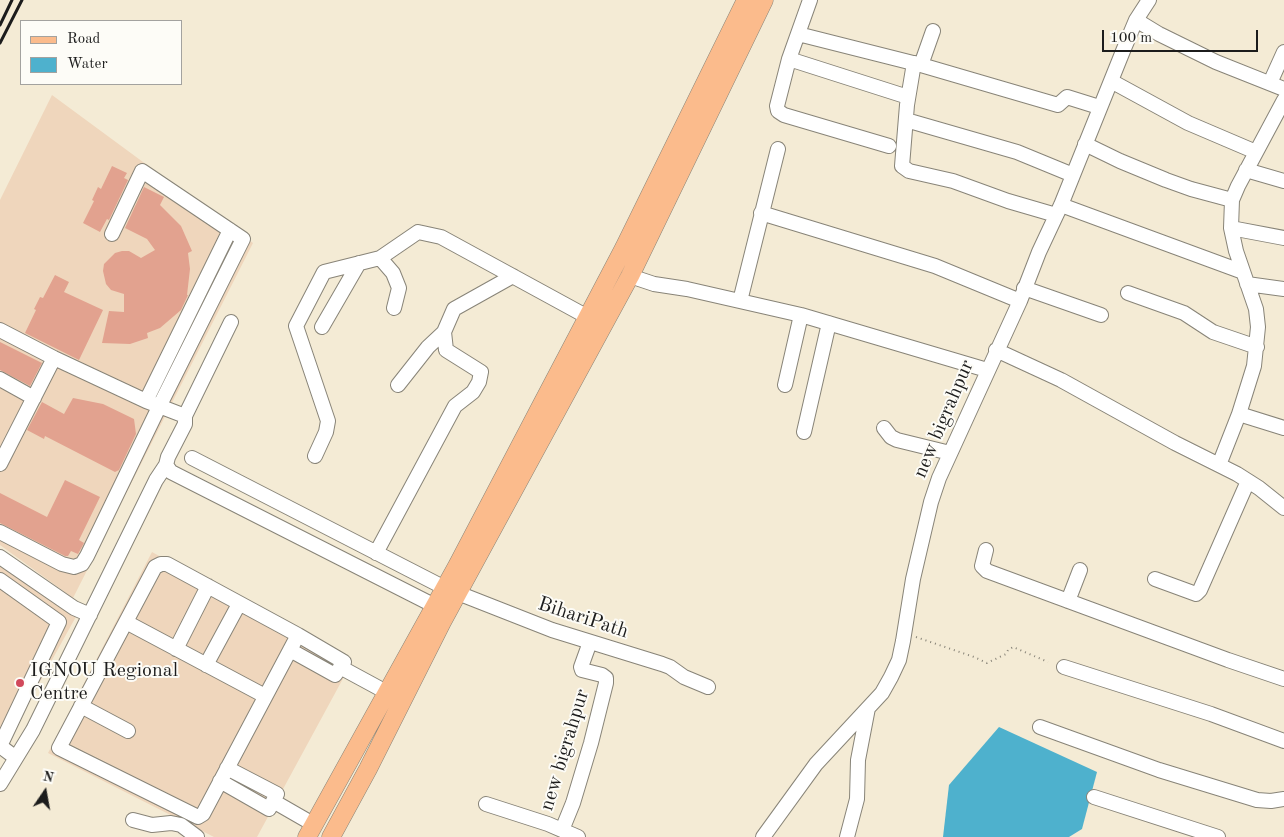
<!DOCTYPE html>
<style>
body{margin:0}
#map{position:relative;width:1284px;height:837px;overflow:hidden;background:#f4ebd5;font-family:"Old Standard TT",serif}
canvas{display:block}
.legend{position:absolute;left:20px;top:20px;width:162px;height:65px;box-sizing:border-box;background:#fdfcf7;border:1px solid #a3a29f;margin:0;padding:6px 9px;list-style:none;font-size:15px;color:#1c1c1c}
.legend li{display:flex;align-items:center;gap:10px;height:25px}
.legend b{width:25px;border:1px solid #a3a29f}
.north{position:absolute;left:20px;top:767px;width:50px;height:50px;-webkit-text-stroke:4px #fdfcf7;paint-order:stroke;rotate:12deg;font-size:14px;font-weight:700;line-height:20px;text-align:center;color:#1c1c1c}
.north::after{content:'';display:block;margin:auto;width:18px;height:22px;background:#1c1c1c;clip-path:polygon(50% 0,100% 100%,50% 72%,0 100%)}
.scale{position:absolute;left:1102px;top:30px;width:156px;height:22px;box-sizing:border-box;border:2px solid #1c1c1c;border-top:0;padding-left:6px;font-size:15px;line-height:18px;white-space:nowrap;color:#1c1c1c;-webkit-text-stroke:4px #fdfcf7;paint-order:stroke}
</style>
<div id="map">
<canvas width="1284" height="837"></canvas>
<ul class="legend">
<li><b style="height:6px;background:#fbbb8c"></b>Road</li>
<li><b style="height:14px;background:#4eb1cd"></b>Water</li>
</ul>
<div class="north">N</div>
<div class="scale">100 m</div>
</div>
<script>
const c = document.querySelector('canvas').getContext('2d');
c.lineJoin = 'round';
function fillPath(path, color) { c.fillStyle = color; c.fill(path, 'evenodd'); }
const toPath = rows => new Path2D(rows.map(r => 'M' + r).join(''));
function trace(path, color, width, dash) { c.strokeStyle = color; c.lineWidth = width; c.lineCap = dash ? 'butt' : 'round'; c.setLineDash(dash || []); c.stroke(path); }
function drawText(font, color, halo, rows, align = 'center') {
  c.font = font + ' "Old Standard TT",serif'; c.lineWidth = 4; c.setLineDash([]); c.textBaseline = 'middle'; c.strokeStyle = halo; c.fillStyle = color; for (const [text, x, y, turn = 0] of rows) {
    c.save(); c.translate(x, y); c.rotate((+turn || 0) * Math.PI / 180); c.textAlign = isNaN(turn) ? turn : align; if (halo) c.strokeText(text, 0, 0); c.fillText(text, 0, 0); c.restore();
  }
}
fillPath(toPath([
 [52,95,253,243,73,598,0,545,0,200],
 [152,552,352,662,257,837,214,837,48,753],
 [0,562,78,613,1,752,0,752]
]), '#efd6bc');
fillPath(toPath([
 [999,727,1097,772,1082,829,1069,837,943,837,949,785]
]), '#4eb1cd');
fillPath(toPath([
 [112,166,127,173,124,178,128,180,109,220,107,219,100,232,83,223,94,201,92,200,98,187,101,189],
 [144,187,164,197,160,205,181,226,192,251,188,253,190,269,187,295,188,295,181,310,160,328,147,333,148,338,130,344,102,343,109,311,124,312,124,294,111,290,106,284,103,271,104,264,115,253,122,251,129,251,141,258,155,250,147,239,125,228],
 [55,275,69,282,64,292,103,310,79,360,25,333,36,310,34,309,40,297,43,298],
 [0,342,42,363,30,386,0,370],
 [73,398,103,404,134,419,136,434,119,470,115,472,45,436,44,439,27,430,42,402,64,414],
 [65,480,100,497,79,540,84,543,78,554,71,551,68,556,65,556,0,523,0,493,47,517]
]), '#e2a28f');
const minor = toPath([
 [810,0,789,59,777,106,778,111,784,115,889,146],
 [1136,20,1159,34,1216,62,1284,89],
 [798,34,921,65,1058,105,1067,97,1099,107],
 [789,59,908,97],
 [914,63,907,105,902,166,909,171,953,181,1008,201,1056,215],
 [921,65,933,31],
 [1111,81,1188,123,1256,152],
 [1270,83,1284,52],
 [906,120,1017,152,1073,175],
 [1085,144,1120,161,1166,180,1191,189,1232,200],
 [1246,170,1284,181],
 [1061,205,1243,272],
 [761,213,935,266,1020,301],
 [1231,228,1284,238],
 [380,258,393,273,399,288,394,308],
 [630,276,654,284,687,289,801,315,987,370],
 [1247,284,1284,289],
 [1024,288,1101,315],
 [1128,293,1184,313,1213,332,1257,347],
 [740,301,778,149],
 [322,327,359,263],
 [0,330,54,358,146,401,185,416,185,424,168,457,166,465,171,472,435,606],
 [996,350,1061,380,1175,443,1237,474,1259,488,1284,508],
 [0,379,34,398],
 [398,385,428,347,444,332,454,309,513,276],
 [785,385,801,315],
 [146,401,230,230],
 [1239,414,1284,428],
 [185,416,231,322],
 [884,428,891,437,897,440,950,453],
 [804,432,829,323],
 [315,456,326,432,328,421,296,326,324,272,380,258,418,232,441,237,595,321],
 [192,458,445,588,552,630,662,664,670,667,684,677,708,687],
 [0,464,54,358],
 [1219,465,1239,414,1254,366,1258,327,1256,309,1236,251,1231,228,1232,200,1238,186,1284,100],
 [0,532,62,564,74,567,82,564,87,556,159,407,243,239,142,171,112,234],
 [986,550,982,566,987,571,1228,660,1284,679],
 [376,553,455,406,473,392,479,382,481,372,446,350,444,332],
 [0,557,74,608,90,615],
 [1155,579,1196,594,1200,590,1248,481],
 [0,580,59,622,0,746,16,758],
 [1068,601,1080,570],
 [126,622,265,696],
 [176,649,208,586],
 [290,650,335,675,344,662,298,635,167,564,161,564,155,567,59,748,198,817,203,814,298,635],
 [206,665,239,604],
 [340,667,388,693],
 [1064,667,1211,714,1284,741],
 [81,706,128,731],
 [1040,727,1159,770,1257,800,1271,801,1284,799],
 [220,781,269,809,277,794,227,768],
 [0,784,33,730,156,480,166,465],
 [1094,797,1218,837],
 [273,801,313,824],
 [486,804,548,824,578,837],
 [133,820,152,825,171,823,181,825,197,837],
 [562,830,573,803,591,743,606,683,606,678,602,675,582,670,581,667,590,642],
 [763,837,816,764,882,693,891,677,899,660,903,641,913,579,931,502,939,478,1020,301,1039,252,1061,205,1123,51,1136,20,1149,0],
 [847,837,857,799,858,760,868,708]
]);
const major = toPath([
 [307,837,457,566,541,406,624,248,746,0],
 [331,837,368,769,442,622,630,276,764,0]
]);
trace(minor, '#888478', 16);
trace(major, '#888478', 19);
trace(toPath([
 [916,637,974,657,987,663,1006,654,1008,650,1013,647,1048,662]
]), '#888478', 2, [1, 4]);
trace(minor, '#fff', 14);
trace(major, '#fbbb8c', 18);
trace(toPath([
 [0,25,12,0],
 [0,43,22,0]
]), '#1c1c1c', 3);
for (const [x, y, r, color] of [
 [20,683,5,"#d1495b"]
]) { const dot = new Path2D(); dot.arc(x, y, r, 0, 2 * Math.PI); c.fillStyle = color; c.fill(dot); trace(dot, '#fdfcf7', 2); }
drawText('20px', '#1c1c1c', '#fdfcf7', [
 ["new bigrahpur",944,419,-67],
 ["BihariPath",583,618,18],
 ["new bigrahpur",565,750,-73]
]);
drawText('20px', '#1c1c1c', '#fdfcf7', [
 ["IGNOU Regional",30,671],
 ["Centre",30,694]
], 'left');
</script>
